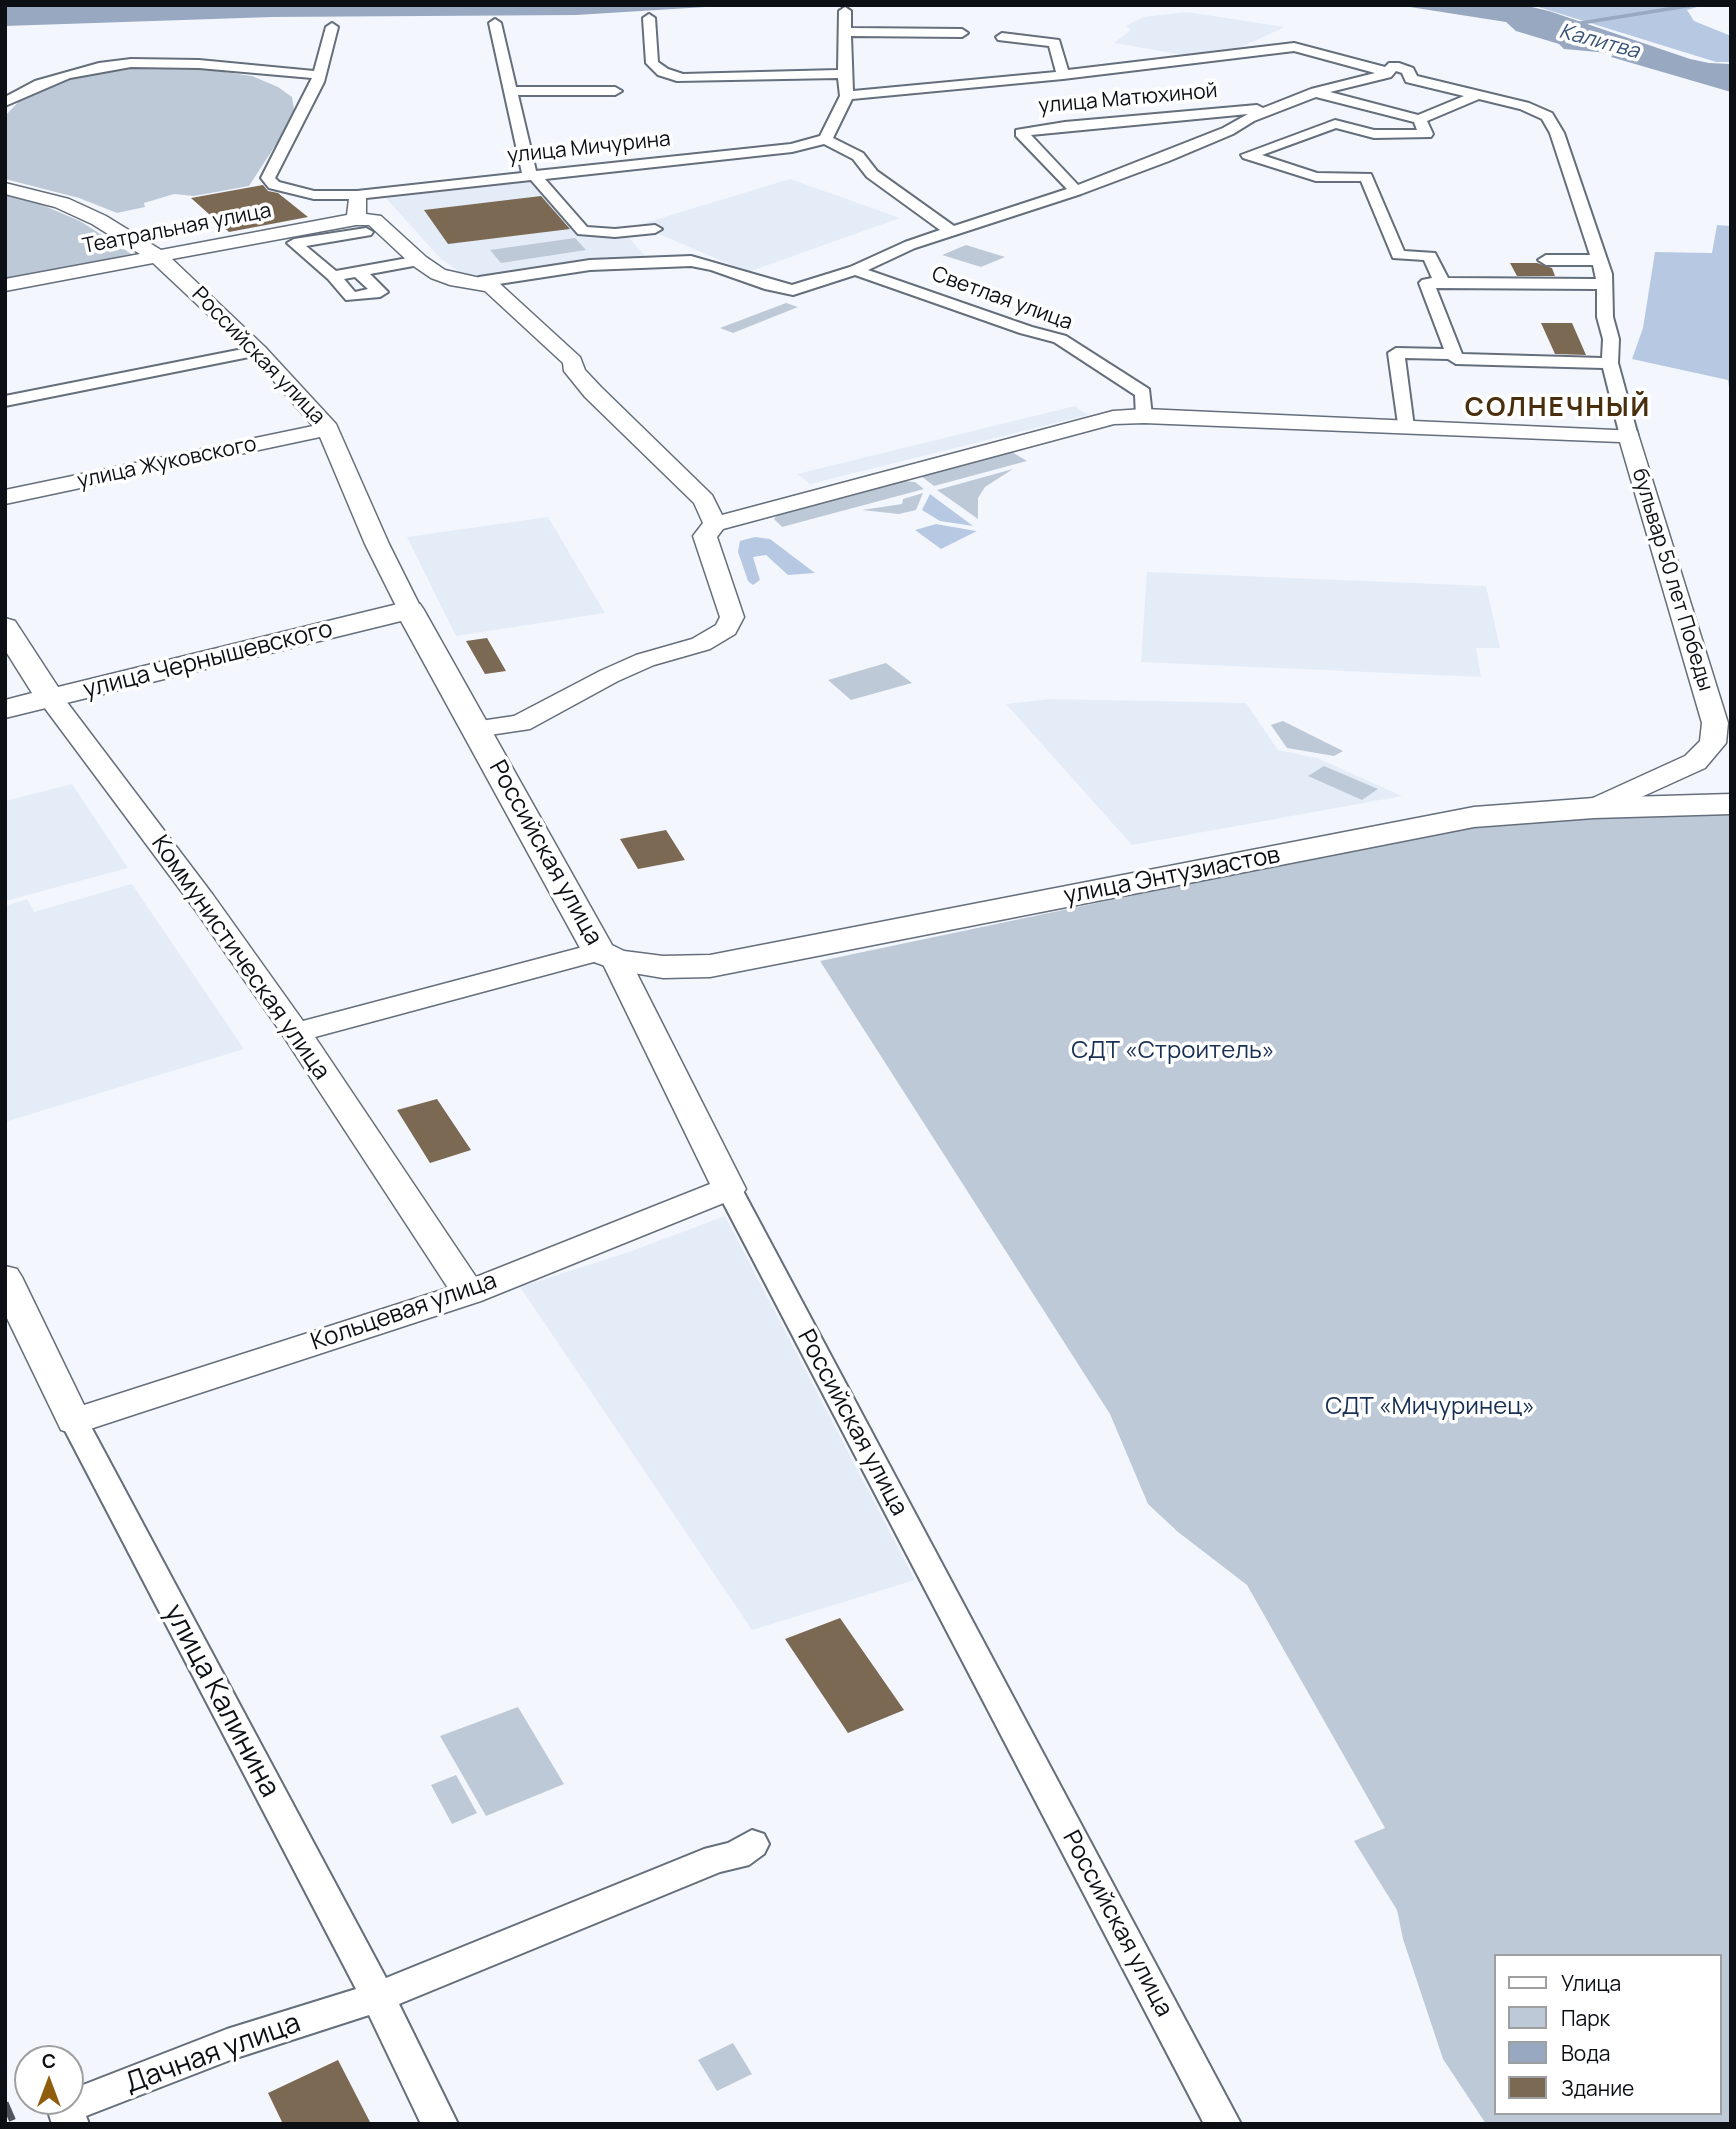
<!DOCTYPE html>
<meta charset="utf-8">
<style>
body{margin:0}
#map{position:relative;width:1736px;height:2129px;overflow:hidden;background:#f3f7fd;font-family:Manrope,sans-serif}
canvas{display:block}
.frame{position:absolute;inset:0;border:7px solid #0c0f14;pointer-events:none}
.legend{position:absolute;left:1494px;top:1954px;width:228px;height:161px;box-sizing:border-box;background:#fff;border:2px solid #9e9fa1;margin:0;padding:9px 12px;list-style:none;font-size:21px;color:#0c0f14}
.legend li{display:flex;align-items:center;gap:14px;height:35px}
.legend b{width:35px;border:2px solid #9e9fa1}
.north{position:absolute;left:14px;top:2045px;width:70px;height:70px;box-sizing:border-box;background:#fff;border:2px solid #9e9fa1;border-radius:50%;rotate:0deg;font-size:19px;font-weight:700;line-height:28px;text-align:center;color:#0c0f14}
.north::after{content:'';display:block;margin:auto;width:24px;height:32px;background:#905d0d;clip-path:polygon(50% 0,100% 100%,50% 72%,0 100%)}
</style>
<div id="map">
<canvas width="1736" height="2129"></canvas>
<div class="frame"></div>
<ul class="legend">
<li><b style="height:9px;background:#fff"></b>Улица</li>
<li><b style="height:19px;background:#bec9d8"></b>Парк</li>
<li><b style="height:19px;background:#98a8c1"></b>Вода</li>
<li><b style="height:19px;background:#7c6953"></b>Здание</li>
</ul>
<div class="north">С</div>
</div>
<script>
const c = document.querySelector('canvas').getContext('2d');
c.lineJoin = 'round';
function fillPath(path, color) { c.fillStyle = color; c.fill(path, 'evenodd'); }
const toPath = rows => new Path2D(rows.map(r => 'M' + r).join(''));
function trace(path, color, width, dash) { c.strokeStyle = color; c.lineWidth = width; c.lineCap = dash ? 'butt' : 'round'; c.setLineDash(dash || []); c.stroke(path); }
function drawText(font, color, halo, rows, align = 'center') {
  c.font = font + ' Manrope,sans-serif'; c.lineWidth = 7; c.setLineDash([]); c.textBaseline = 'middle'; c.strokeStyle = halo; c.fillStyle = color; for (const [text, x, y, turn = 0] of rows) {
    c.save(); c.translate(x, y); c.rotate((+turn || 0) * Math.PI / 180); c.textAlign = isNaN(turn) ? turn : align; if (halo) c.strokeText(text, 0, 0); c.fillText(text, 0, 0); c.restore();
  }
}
fillPath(toPath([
 [1187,12,1285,27,1241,47,1195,57,1114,43,1131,30,1126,26,1143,17],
 [790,179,900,218,748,272,638,225],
 [535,180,580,233,597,236,620,234,630,239,648,259,492,276,465,276,440,258,386,198],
 [1075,406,1088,415,810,484,797,474],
 [548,517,605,613,456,636,407,537],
 [1147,572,1486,586,1500,648,1476,648,1481,677,1141,662],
 [1051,699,1246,703,1278,750,1317,758,1402,796,1132,845,1006,704],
 [72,784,128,868,5,901,5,801],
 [132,884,244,1049,5,1122,5,906,27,899,34,912],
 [725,1216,915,1580,752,1630,520,1287,629,1252]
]), '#e4ecf8');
fillPath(toPath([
 [147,67,190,67,252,76,278,87,292,97,295,115,249,186,194,196,174,194,144,203,145,207,117,213,79,198,5,179,5,116,25,95,73,75,104,69],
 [5,195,40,204,80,221,133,255,5,280],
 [575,238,586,250,501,263,490,250],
 [966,245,1005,257,981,267,942,255],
 [786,303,798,307,733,333,720,328],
 [1012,452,1027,461,934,486,921,476],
 [1013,469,985,487,978,498,978,519,937,490],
 [904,481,915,482,924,489,782,527,774,519,778,514],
 [923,493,916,510,899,514,862,510,902,504,903,499],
 [886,663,912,683,851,700,828,680],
 [1283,721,1343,751,1334,756,1287,748,1271,725],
 [1324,766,1378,789,1362,800,1308,776],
 [1731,811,1731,2124,1486,2124,1443,2059,1403,1939,1397,1910,1354,1841,1385,1828,1247,1585,1178,1532,1148,1504,1110,1414,820,961,1368,846,1493,823],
 [1496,1956,1720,1956,1720,2113,1496,2113],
 [518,1707,564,1784,486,1816,440,1736],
 [456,1775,477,1813,452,1824,431,1785],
 [733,2043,752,2074,717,2091,698,2060]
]), '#bec9d8');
fillPath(toPath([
 [1532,5,1704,5,1687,10,1694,21,1731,36,1731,62,1716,62],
 [1717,225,1731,226,1731,399,1728,380,1632,359,1643,328,1655,252,1712,253],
 [930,494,973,526,940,521,922,510],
 [936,524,976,531,977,531,941,549,915,530],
 [755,537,770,539,815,573,788,575,766,555,753,557,760,580,753,585,748,581,738,552,740,541]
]), '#b7c9e2');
fillPath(toPath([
 [5,5,738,5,576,15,272,17,5,26],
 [1397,5,1523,5,1549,11,1690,59,1709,63,1731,64,1731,92,1611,57,1613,55,1609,53,1564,49,1559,44,1516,31,1506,22]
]), '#98a8c1');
trace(toPath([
 [1575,24,1693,5]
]), '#98a8c1', 3.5);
fillPath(toPath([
 [263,185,268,191,278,193,308,217,229,232,191,198],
 [541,196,570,229,448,244,424,210],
 [1510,263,1537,263,1552,268,1555,276,1517,276],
 [1541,323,1572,323,1586,355,1555,354],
 [487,638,506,671,485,674,466,641],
 [666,830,685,860,638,869,620,839],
 [437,1099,471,1150,430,1163,397,1110],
 [840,1618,904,1710,848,1733,785,1639],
 [338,2060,371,2124,283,2124,268,2093]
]), '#7c6953');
const minor = toPath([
 [845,7,851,11,851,28,962,29,968,33,962,37,851,36,853,91,1056,72,1049,46,998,40,996,37,1002,33,1059,40,1068,70,1294,43,1385,67,1389,63,1399,63,1413,68,1417,76,1529,103,1552,113,1564,133,1612,274,1613,317,1619,339,1618,363,1638,436,1629,441,1620,436,1603,368,1456,364,1448,359,1405,358,1414,427,1411,431,1399,431,1388,353,1396,348,1444,349,1419,283,1422,280,1432,278,1424,260,1393,258,1361,181,1316,181,1243,158,1241,155,1335,120,1374,130,1417,130,1414,122,1316,97,1254,121,1233,134,1169,161,1081,194,915,248,868,270,1032,327,1066,336,1149,389,1152,416,1144,421,1136,416,1135,395,1054,342,1020,333,855,275,793,295,765,289,711,270,691,266,590,270,479,287,471,282,479,277,590,260,691,256,792,285,850,267,905,242,940,230,867,177,853,159,824,144,792,152,545,179,587,227,615,229,655,225,662,229,655,233,615,237,578,234,531,180,357,199,314,199,269,188,261,178,312,78,199,68,131,67,70,78,5,106,5,97,35,81,99,63,131,59,199,60,314,71,326,27,332,23,338,27,324,82,275,178,279,182,314,191,357,191,522,173,489,23,495,19,501,23,516,87,615,87,622,91,615,95,518,95,536,171,791,144,820,136,840,96,838,78,677,81,658,75,646,63,643,18,649,14,655,18,658,62,668,69,683,74,838,70,839,11,845,7],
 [1294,51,1375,73,1311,89,1263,108,1257,105,1065,122,1016,130,1016,136,1067,189,954,226,877,171,863,153,833,138,852,99,1063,79,1294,51],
 [1396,71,1402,73,1406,82,1464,96,1418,115,1330,92,1391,77,1396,71],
 [1479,99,1520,109,1542,119,1550,133,1590,255,1546,255,1538,260,1546,265,1593,265,1596,279,1448,278,1435,253,1404,251,1371,174,1317,173,1262,155,1336,128,1374,138,1431,137,1433,134,1427,121,1479,99],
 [1248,114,1223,128,1078,185,1031,135,1248,114],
 [1436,288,1597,289,1597,317,1603,339,1602,358,1462,354,1436,288],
 [366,228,373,232,371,235,306,246,336,271,419,256,424,258,427,261,424,264,370,274,388,292,380,297,346,300,328,279,287,243,294,239,366,228],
 [355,277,368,289,355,292,344,279,355,277],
 [258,346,266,351,264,354,5,406,5,396,258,346],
 [729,1181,738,1183,742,1189,1241,2124,1204,2124,716,1189,720,1183,729,1181],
 [74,1411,84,1414,88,1421,386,1978,704,1849,728,1843,752,1830,764,1834,769,1844,764,1854,749,1865,720,1872,399,2004,458,2124,421,2124,369,2015,233,2059,86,2116,89,2124,52,2124,47,2108,50,2101,70,2101,70,2090,227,2029,356,1989,60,1421,64,1414,74,1411]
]);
const tertiary = toPath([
 [5,183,69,199,106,216,161,250,347,215,350,191,364,191,366,195,366,214,381,216,426,257,445,270,498,282,580,357,585,370,601,387,712,495,722,515,1113,411,1144,409,1637,431,1728,723,1726,743,1705,768,1604,814,1594,816,1584,814,1580,808,1584,802,1685,756,1700,741,1702,723,1620,442,1144,423,1114,424,723,529,717,537,744,617,735,634,710,649,654,665,618,681,530,729,476,737,467,735,463,729,467,723,514,716,600,671,636,655,692,639,716,625,720,617,693,536,703,523,694,503,585,397,564,371,563,363,485,291,450,285,431,278,412,265,369,225,356,225,172,259,265,347,336,424,389,544,422,610,419,615,410,617,401,615,398,610,365,544,320,437,5,504,5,490,313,426,251,355,153,263,5,291,5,279,140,254,92,224,55,207,5,194,5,183],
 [51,691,60,693,213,895,303,1021,598,943,609,946,613,952,627,954,746,1189,741,1196,481,1301,87,1430,74,1434,61,1430,5,1314,5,1266,17,1269,22,1277,84,1405,448,1288,282,1034,193,907,38,699,42,693,51,691],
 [601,960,710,1184,476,1277,315,1037,601,960]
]);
const secondary = toPath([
 [410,601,420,604,424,610,612,945,624,951,663,956,710,955,1474,807,1594,798,1731,794,1731,814,1594,818,1474,827,710,977,663,978,616,970,586,959,401,621,5,718,5,700,32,693,5,650,5,618,15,621,58,687,410,601]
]);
trace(minor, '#656e7b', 4);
trace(tertiary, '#656e7b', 3);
trace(secondary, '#656e7b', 3);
fillPath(minor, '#fff');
fillPath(tertiary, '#fff');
fillPath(secondary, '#fff');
trace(toPath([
 [5,2103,14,2124]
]), '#51545a', 7, [19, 10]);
drawText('italic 21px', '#375176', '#fff', [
 ["Калитва",1599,42,15]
]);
drawText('21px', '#0c0f14', '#fff', [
 ["улица Матюхиной",1128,99,-5],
 ["улица Мичурина",589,148,-6],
 ["Театральная улица",177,229,-11],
 ["Светлая улица",1002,299,20],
 ["Российская улица",258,356,46],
 ["улица Жуковского",167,463,-12],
 ["бульвар 50 лет Победы",1672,580,73]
]);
drawText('24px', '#0c0f14', '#fff', [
 ["улица Чернышевского",208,660,-14],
 ["Российская улица",545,853,61],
 ["улица Энтузиастов",1172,876,-11],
 ["Коммунистическая улица",240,958,55],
 ["Кольцевая улица",404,1312,-19],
 ["Российская улица",852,1423,62],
 ["Российская улица",1117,1924,62]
]);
drawText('24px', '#172f52', '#fff', [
 ["СДТ «Строитель»",1173,1051],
 ["СДТ «Мичуринец»",1430,1407]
]);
c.letterSpacing = '2px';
drawText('bold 26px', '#492f0e', '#fff', [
 ["СОЛНЕЧНЫЙ",1558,409]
]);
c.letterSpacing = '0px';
drawText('28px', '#0c0f14', '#fff', [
 ["улица Калинина",221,1701,62],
 ["Дачная улица",213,2054,-20]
]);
</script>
